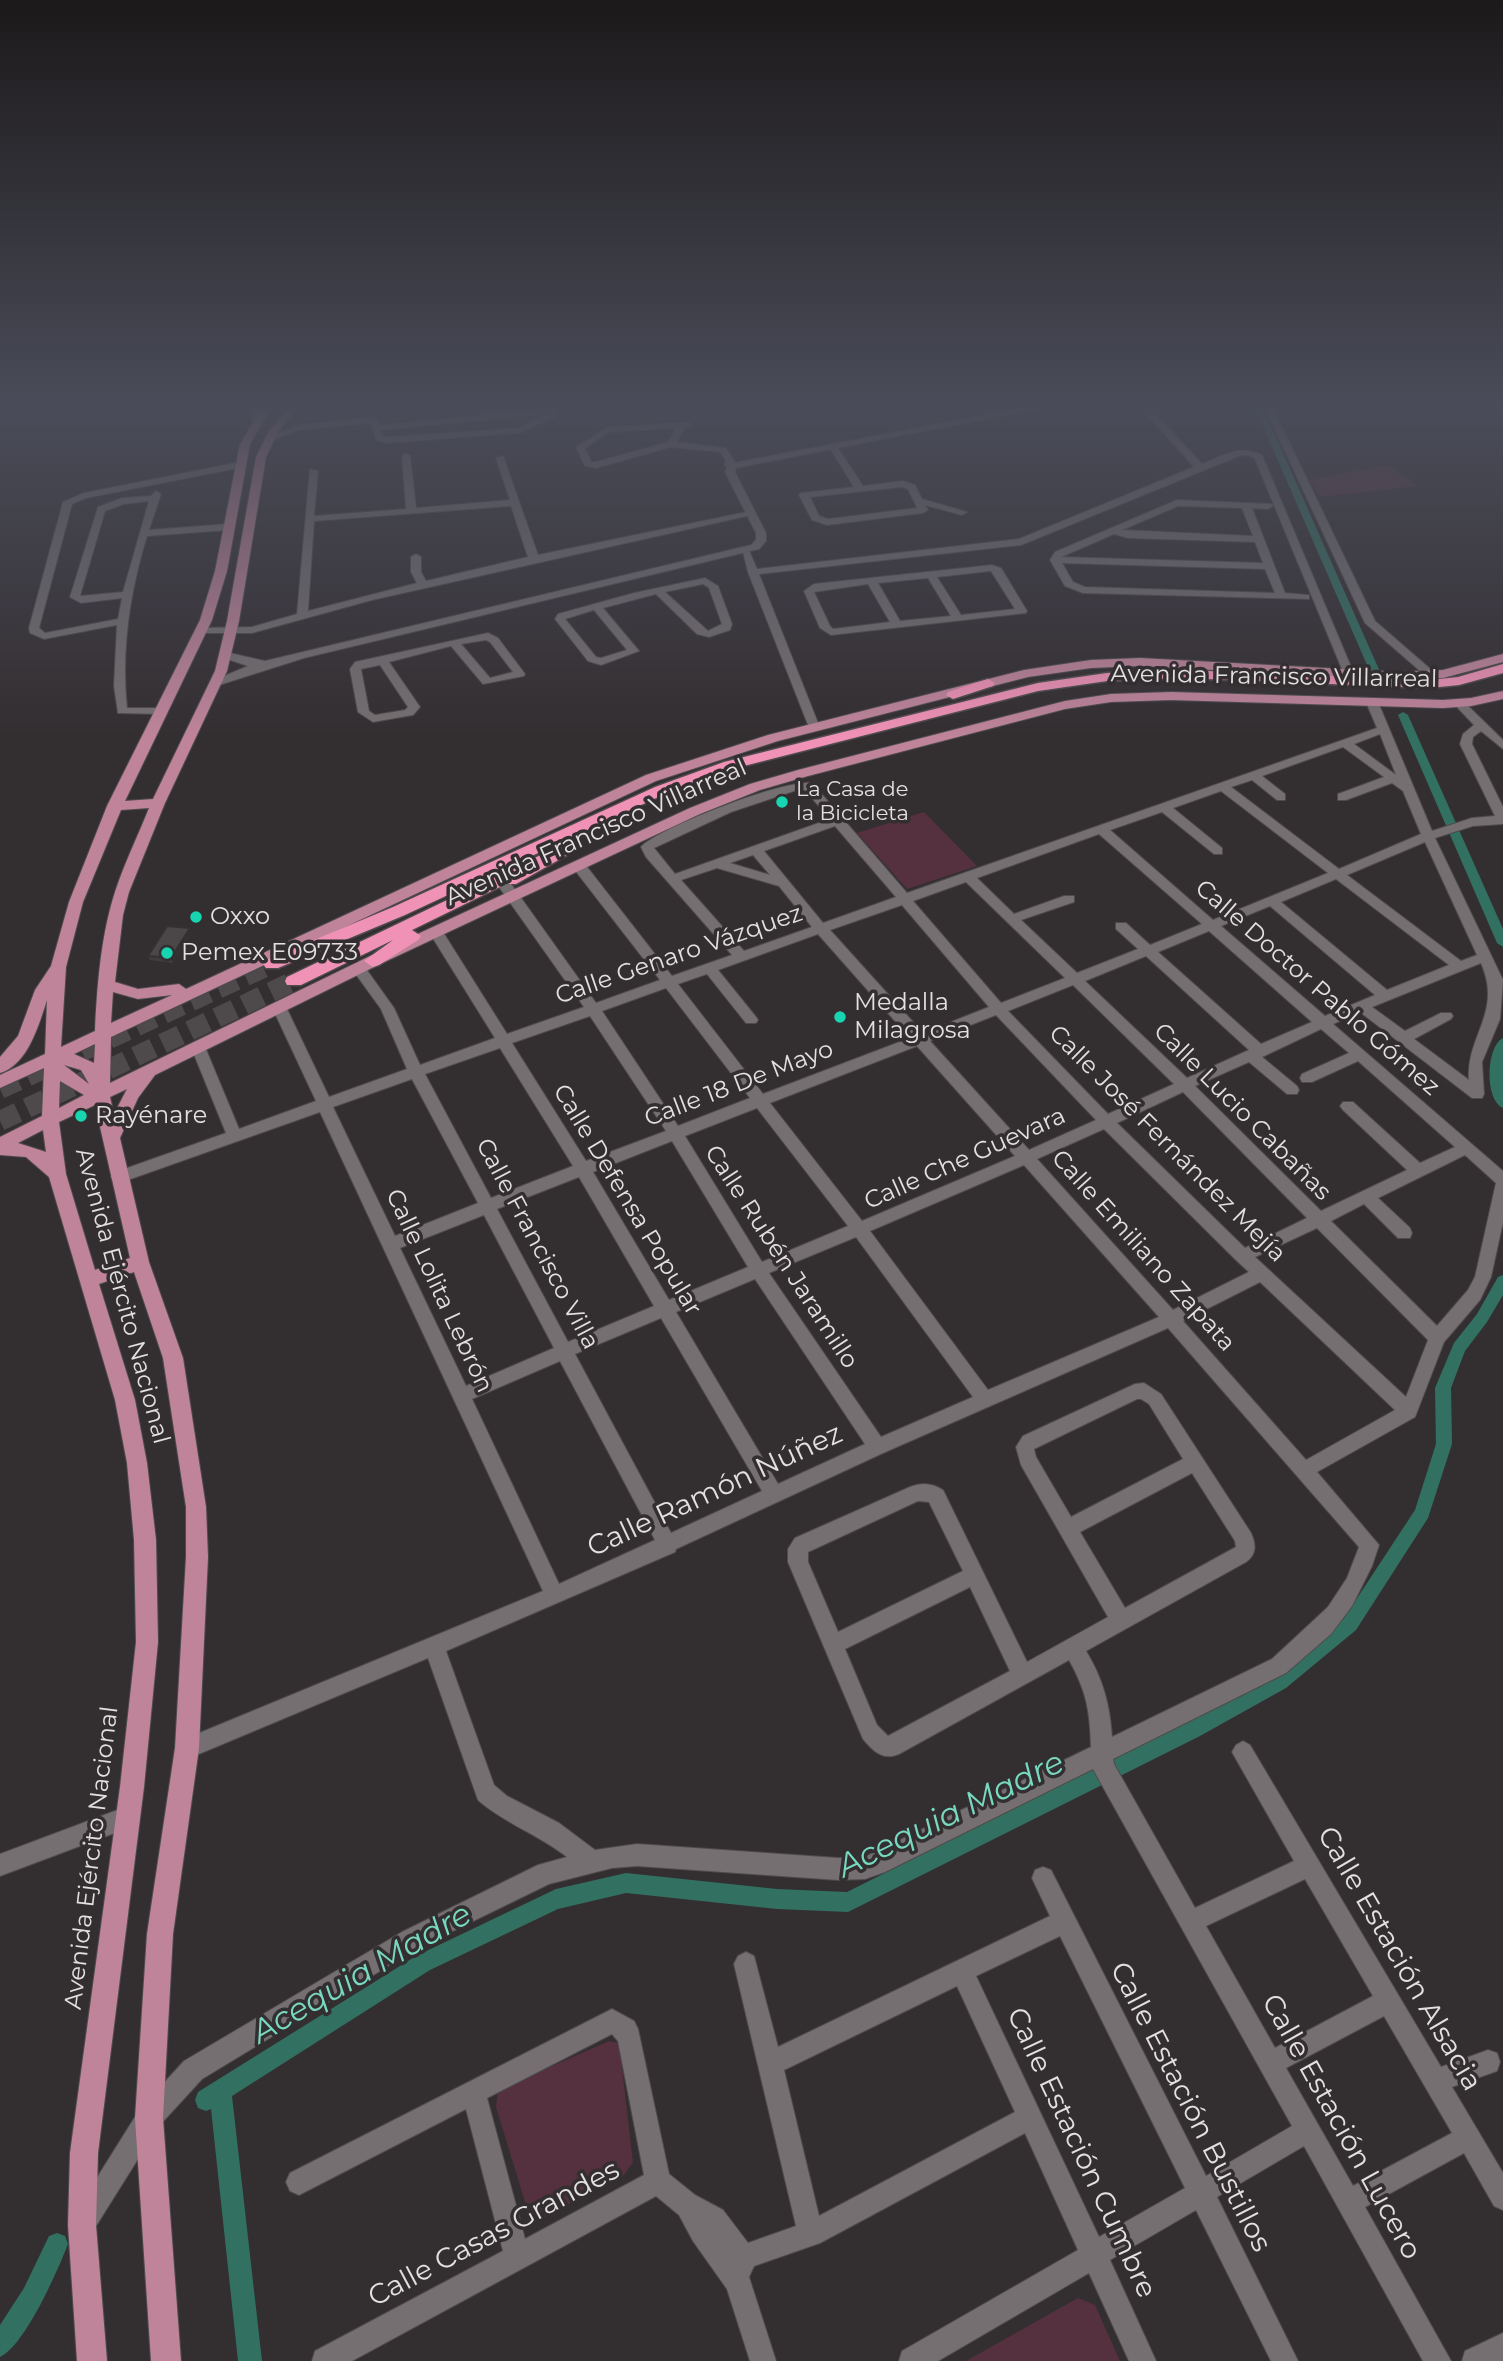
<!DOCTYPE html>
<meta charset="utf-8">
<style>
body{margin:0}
canvas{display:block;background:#332e30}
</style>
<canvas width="1503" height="2361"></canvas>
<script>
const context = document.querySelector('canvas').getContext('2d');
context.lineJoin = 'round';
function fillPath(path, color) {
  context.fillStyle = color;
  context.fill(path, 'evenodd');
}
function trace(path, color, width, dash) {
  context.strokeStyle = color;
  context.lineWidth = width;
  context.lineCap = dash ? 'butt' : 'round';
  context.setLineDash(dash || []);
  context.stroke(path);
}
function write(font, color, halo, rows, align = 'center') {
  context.font = font + ' Montserrat,sans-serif';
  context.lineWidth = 7;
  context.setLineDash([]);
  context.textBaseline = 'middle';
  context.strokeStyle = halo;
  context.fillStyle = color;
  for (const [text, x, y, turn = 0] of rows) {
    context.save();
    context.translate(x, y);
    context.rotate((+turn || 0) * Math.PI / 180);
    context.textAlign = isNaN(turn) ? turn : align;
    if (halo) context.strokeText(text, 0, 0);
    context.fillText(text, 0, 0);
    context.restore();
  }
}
fillPath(new Path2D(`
 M 1388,465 L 1417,486 L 1320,497 L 1309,480 Z
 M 924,812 L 977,866 L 907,889 L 857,833 Z
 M 609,2041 L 619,2043 L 633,2162 L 624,2175 L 533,2223 L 529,2215 L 496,2107 L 498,2090 Z
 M 1078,2298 L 1095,2305 L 1120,2361 L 966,2361 Z`), '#55303e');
fillPath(new Path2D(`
 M 1255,408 L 1263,408 L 1381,674 L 1379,676 L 1371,674 Z
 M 1403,712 L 1408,715 L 1503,929 L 1503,947 L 1497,943 L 1398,715 Z
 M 1503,1038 C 1503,1062 1503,1084 1503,1108 C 1484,1100 1486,1046 1503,1038 Z
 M 1503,1275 L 1503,1295 L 1487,1322 L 1465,1351 L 1451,1388 L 1452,1444 L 1428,1518 L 1356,1630 L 1286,1688 L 1200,1736 L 848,1912 L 777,1909 L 626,1893 L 558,1909 L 430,1970 L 232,2096 L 262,2361 L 238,2361 L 211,2109 L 206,2111 L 198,2108 L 195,2100 L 198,2092 L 416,1956 L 556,1889 L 626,1873 L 777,1889 L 847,1892 L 1186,1722 L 1274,1676 L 1344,1618 L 1415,1510 L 1436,1444 L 1435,1388 L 1454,1343 L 1477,1314 L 1498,1277 Z
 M 57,2233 L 65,2236 L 68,2244 C 58,2270 25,2346 0,2357 L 0,2325 L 24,2288 L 49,2236 Z`), '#327061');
trace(new Path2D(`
 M 0,1089 L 272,964
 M 0,1121 L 294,981`), '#4e494b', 20, [20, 10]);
const street = new Path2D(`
 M 553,408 L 557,411 L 555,417 L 520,433 L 386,443 L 376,440 L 371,423 L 299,430 L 270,441 L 266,438 L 298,425 L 374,417 L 377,418 L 380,425 ZM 547,414 L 518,428 L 386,437 L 383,436 L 381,430 Z
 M 1141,408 L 1150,408 L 1202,464 C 1222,456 1240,444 1262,455 L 1354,674 L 1353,676 L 1344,674 L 1255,459 L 1248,455 L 1239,456 L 1021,545 L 759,574 L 820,728 L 810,730 L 748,572 L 742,548 L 748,548 L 757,569 L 1019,539 L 1194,467 Z
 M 1265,408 L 1273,408 L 1375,621 L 1435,673 L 1435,677 L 1427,677 L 1365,623 Z
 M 688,422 L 692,425 L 685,428 L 677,442 L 726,448 L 735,462 L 734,464 L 724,466 L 726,461 L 720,452 L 671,447 L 596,468 L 585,466 L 576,447 L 608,427 ZM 676,428 L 668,442 L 596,462 L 591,462 L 585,448 L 610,432 Z
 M 833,444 L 836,445 L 863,486 L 903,481 L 915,485 L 922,499 L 967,512 L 962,515 L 925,505 L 928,510 L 923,513 L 827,525 L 812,520 L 799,495 L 801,493 L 854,487 L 829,447 ZM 902,487 L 908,489 L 917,508 L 828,519 L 819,516 L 810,497 Z
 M 406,453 L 410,456 L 416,508 L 510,500 L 496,458 L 503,456 L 538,555 L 751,511 L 756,514 L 372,600 L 252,633 L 197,633 L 196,631 L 201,628 L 252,627 L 297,614 L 310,469 L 318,471 L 314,516 L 406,509 L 402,456 ZM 511,506 L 528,557 L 426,581 L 421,572 L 421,557 L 416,554 L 411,557 L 411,572 L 417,583 L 308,611 L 314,521 Z
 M 240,462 L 245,465 L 243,467 L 86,498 L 72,504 L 39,628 L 45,633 L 118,619 L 122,598 L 81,603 L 70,597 L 98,507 L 122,498 L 151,496 L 156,491 L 161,494 L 149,530 L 228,524 L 233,527 L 228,530 L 147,536 C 130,591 121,650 127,708 L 161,708 L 167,711 L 161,714 L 118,713 L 114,686 L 117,625 L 44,639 L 30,633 L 29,628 L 63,502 L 84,493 ZM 149,501 L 123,592 L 80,596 L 105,511 L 124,504 Z
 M 1177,500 L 1271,504 L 1273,506 L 1268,509 L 1252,508 L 1285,593 L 1309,595 L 1309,599 L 1083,593 L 1065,586 L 1050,560 L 1055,552 ZM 1178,506 L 1242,508 L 1253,536 L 1122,530 ZM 1114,534 L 1128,538 L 1255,542 L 1263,563 L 1061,557 ZM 1062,563 L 1265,569 L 1275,593 L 1085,587 L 1073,582 Z
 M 992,565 L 1001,568 L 1027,611 L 1026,613 L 831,635 L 820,628 L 804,591 L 814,584 ZM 991,571 L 1015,609 L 961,615 L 937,577 ZM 928,578 L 951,616 L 900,621 L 878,583 ZM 868,584 L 890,622 L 833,629 L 830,626 L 814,592 Z
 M 705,578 L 718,586 L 732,624 L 730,630 L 709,637 L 697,634 L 656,594 L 603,608 L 639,651 L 601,665 L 588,661 L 555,619 L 558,614 L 634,593 ZM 703,584 L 709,588 L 722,624 L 708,631 L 665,592 ZM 594,610 L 627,650 L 601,658 L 596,657 L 565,619 Z
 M 488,633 L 498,638 L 525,674 L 524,676 L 483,684 L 451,646 L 389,662 L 420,707 L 413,715 L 373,722 L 358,712 L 350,669 L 355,662 ZM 486,640 L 490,642 L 513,672 L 490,678 L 461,644 ZM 380,665 L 408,707 L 405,710 L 375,715 L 369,711 L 361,669 Z
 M 1372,699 L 1378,702 L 1432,831 L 1472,818 L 1495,816 L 1460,744 L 1463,734 L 1474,725 L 1456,706 L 1456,702 L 1464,702 L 1503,740 L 1503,749 L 1481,731 L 1473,737 L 1472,744 L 1503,807 L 1503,824 L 1473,826 L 1435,838 L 1503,980 L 1500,1019 L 1482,1062 L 1484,1094 L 1482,1098 L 1472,1098 L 1360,1012 L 1333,1024 L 1503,1171 L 1503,1222 L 1491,1277 L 1480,1300 L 1444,1342 L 1415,1417 L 1317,1472 L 1379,1545 L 1372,1566 L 1352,1606 L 1331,1634 L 1286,1673 L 1113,1759 L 1114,1764 L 1195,1908 L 1294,1861 L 1232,1752 L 1236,1745 L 1243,1741 L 1250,1745 L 1441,2067 L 1488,2050 L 1497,2053 L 1500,2062 L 1497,2071 L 1452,2087 L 1503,2173 L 1503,2210 L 1494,2206 L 1464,2153 L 1365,2207 L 1451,2361 L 1423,2361 L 1304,2146 L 1217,2197 L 1298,2361 L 1271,2361 L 1196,2210 L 1110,2260 L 1156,2361 L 1129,2361 L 1089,2273 L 938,2361 L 899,2361 L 902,2351 L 1078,2250 L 1025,2133 L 820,2243 L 754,2266 L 749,2277 L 776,2361 L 750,2361 L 727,2289 L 693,2241 L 679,2215 L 656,2196 L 352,2361 L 312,2361 L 315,2351 L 503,2251 L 466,2109 L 299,2195 L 290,2191 L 286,2182 L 290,2173 L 612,2009 L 634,2021 L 638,2029 L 669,2174 L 695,2195 L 723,2210 L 748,2243 L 796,2226 L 734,1964 L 738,1956 L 746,1952 L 754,1956 L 778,2047 L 1050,1916 L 1032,1878 L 1035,1870 L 1043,1867 L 1051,1870 L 1206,2176 L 1292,2126 L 1093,1769 L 885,1872 L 865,1879 L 838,1880 L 637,1866 L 612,1868 L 549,1884 L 418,1948 L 202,2079 L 158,2127 L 96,2226 L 87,2230 L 78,2226 L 74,2217 L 78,2208 L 140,2109 L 184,2061 L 402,1932 L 538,1865 L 567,1857 C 539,1835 504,1823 478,1800 L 428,1658 L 187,1759 L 180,1755 L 176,1748 L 180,1741 L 543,1591 L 320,1112 L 125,1181 L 113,1181 L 111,1177 L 113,1173 L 226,1133 L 191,1047 L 193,1043 L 198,1042 L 205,1047 L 239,1129 L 316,1101 L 272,1007 L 274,1004 L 284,1004 L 286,1007 L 329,1097 L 407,1069 L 381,1009 L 352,969 L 354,966 L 364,966 L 394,1008 L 420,1065 L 495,1038 L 429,932 L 431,929 L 441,929 L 507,1034 L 584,1007 L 499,887 L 499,881 L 509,881 L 596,1003 L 660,980 L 574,869 L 574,863 L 584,863 L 672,976 L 732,955 L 646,857 L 641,847 C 660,827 785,779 812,783 L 907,893 L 1377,728 L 1366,702 ZM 1380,734 L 1396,775 L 1354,744 ZM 1343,747 L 1384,777 L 1338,794 L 1338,800 L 1346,800 L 1392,783 L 1403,791 L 1421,834 L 1339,869 L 1231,787 L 1252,780 L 1277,800 L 1285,800 L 1285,794 L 1262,776 ZM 797,790 L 805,790 L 830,819 L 675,874 L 654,848 L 731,812 ZM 1221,791 L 1328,873 L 1213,920 L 1110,830 L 1162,812 L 1214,854 L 1222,854 L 1222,848 L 1173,808 ZM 835,826 L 896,897 L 823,923 L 764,851 ZM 1099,834 L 1202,924 L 1150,945 L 1126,923 L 1116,923 L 1116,929 L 1138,949 L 1077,973 L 1021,920 L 1074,902 L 1074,896 L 1064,896 L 1014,914 L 977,878 ZM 1425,842 L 1477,955 L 1461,961 L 1347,875 ZM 753,855 L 770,875 L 730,863 ZM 717,868 L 779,886 L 812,927 L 744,951 L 681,880 ZM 1336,879 L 1449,965 L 1387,990 L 1281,902 ZM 966,882 L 1065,978 L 1001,1003 L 913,901 ZM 902,905 L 989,1007 L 923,1033 L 830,930 ZM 1270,906 L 1375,995 L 1325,1016 L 1221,926 ZM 1209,931 L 1312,1022 L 1261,1044 L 1158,952 ZM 818,934 L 910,1038 L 763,1094 L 678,984 L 707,974 L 746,1023 L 756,1023 L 758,1020 L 756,1017 L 718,970 ZM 1146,956 L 1249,1050 L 1187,1078 L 1085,981 ZM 1481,963 C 1503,1013 1466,1035 1469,1080 L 1414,1039 L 1451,1019 L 1453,1016 L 1451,1013 L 1441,1013 L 1405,1031 L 1372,1007 ZM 1073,985 L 1174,1084 L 1108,1114 L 1008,1011 ZM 666,988 L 750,1098 L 678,1126 L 602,1011 ZM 996,1015 L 1096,1120 L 1029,1150 L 930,1041 ZM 590,1016 L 666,1131 L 586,1161 L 512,1043 ZM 1321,1029 L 1349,1053 L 1302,1074 L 1300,1078 L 1302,1082 L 1312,1082 L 1358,1061 L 1455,1147 L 1420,1163 L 1353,1102 L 1343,1102 L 1340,1106 L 1343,1110 L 1407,1170 L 1321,1211 L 1195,1086 L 1249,1062 L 1287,1094 L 1297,1094 L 1299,1090 L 1297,1086 L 1262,1057 ZM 917,1046 L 1015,1156 L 862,1221 L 770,1103 ZM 500,1048 L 573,1166 L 491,1198 L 425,1074 ZM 412,1079 L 478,1203 L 395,1236 L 333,1107 ZM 1183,1092 L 1307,1218 L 1245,1248 L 1117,1123 ZM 757,1108 L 848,1226 L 762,1262 L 685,1136 ZM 1104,1129 L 1237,1261 L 1249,1272 L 1173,1310 L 1037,1159 ZM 672,1141 L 748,1267 L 669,1300 L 593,1172 ZM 1465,1155 L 1496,1183 L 1475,1277 L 1468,1290 L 1437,1326 L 1331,1221 L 1364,1204 L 1398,1238 L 1410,1238 L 1412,1233 L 1410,1228 L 1378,1198 ZM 1024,1165 L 1159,1317 L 988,1390 L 870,1231 ZM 579,1177 L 654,1306 L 568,1342 L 497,1209 ZM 484,1215 L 554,1348 L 466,1386 L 400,1248 ZM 1317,1228 L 1428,1340 L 1406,1397 L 1255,1257 ZM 856,1237 L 973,1397 L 881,1437 L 769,1273 ZM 755,1279 L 865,1444 L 778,1484 L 676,1312 ZM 1260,1282 L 1395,1410 L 1306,1460 L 1183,1321 ZM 661,1318 L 762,1491 L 671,1533 L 575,1354 ZM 1168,1328 L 1359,1547 L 1347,1578 L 1328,1607 L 1272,1659 L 1112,1737 C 1110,1705 1103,1679 1086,1651 L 1246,1562 C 1257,1554 1256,1545 1251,1533 L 1161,1394 L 1144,1383 L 1135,1384 L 1023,1436 L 1016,1447 L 1021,1465 L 1108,1617 L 1027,1662 L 943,1490 C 932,1483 922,1482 910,1487 L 795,1538 L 788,1549 L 788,1562 L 863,1739 C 873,1751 883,1761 899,1754 L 1069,1660 C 1087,1692 1090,1712 1091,1747 L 865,1857 L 838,1858 L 637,1844 L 595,1850 L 559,1823 L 507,1796 L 494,1785 L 446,1651 L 675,1552 L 676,1549 L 883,1453 ZM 560,1361 L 655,1540 L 559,1584 L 472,1399 ZM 1137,1399 L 1141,1399 L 1149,1404 L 1183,1459 L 1071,1517 L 1036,1457 L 1034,1449 ZM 1192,1473 L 1235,1541 L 1236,1547 L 1125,1608 L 1080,1532 ZM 918,1501 L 929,1502 L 963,1571 L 838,1632 L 808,1562 L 808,1552 ZM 970,1587 L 1010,1671 L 888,1736 L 877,1725 L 845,1649 ZM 1305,1879 L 1373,1996 L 1275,2048 L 1206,1926 ZM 1060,1936 L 1185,2188 L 1099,2237 L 976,1976 ZM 957,1986 L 1015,2112 L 819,2216 L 784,2070 ZM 1384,2016 L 1452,2133 L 1353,2186 L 1286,2068 ZM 612,2034 L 618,2041 L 644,2175 L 525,2239 L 487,2098 Z
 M 128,1806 L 136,1809 L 139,1817 L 136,1825 L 0,1876 L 0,1854 Z
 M 1503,2333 L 1503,2361 L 1462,2361 L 1465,2351 Z`);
const secondary = new Path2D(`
 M 252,408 L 262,408 L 260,424 L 252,422 Z
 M 1021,408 L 1042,408 L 736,468 L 735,472 L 766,533 L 766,541 L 759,549 L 304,658 L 216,686 L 210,682 L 248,666 L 221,657 L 221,651 L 265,661 L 751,545 L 756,540 L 756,533 L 725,472 L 728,464 Z`);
const primary = new Path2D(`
 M 262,408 L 271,408 L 250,444 L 227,571 L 212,620 L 125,801 L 153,799 L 215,671 L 227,621 L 256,457 L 269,431 L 289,408 L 298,408 L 278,432 L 266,457 L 239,621 L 227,671 L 165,803 L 129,892 L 123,915 L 115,982 L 138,989 L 179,984 L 186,989 L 646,775 L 768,735 L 1024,670 L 1091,660 L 1140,658 L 1399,672 L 1443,670 L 1503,654 L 1503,662 L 1443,678 L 1399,680 L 1140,666 L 1091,668 L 1028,677 L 778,741 L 656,781 L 111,1037 L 110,1083 L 368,957 L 690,808 L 750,784 L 798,770 L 1065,701 L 1111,694 L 1171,692 L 1443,700 L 1471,698 L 1503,691 L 1503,699 L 1471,706 L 1443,708 L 1171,700 L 1111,702 L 1065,709 L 808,776 L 760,790 L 700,814 L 378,965 L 155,1075 L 138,1098 L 120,1138 L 149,1262 L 183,1358 L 206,1507 L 208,1557 L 199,1748 L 173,1934 L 163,2118 L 181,2361 L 151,2361 L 135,2118 L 147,1934 L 175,1748 L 186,1557 L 186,1507 L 163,1358 L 134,1272 L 99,1284 L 135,1400 L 147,1463 L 156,1540 L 158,1642 L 144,1787 L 98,2153 L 96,2225 L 107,2361 L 77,2361 L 68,2225 L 70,2153 L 120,1787 L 136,1642 L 134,1540 L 127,1463 L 115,1400 L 49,1177 L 26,1157 L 0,1155 L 0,1137 L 42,1116 L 44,1068 L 0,1088 L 0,1075 L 45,1054 L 47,1000 C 39,1024 28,1065 0,1073 L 0,1057 L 18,1036 L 35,990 L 51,966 L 69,902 L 107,806 L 200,620 L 215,571 L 240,444 ZM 149,808 C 138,836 124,864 115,892 C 101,935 97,986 95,1031 L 61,1047 L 66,967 L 83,902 L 121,810 ZM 113,992 L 138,999 L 172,995 L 111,1023 ZM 95,1044 L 94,1063 L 74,1054 ZM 64,1065 L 81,1070 L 89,1084 ZM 60,1081 L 84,1095 L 59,1108 ZM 127,1089 L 114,1114 L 110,1097 ZM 95,1105 L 130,1258 L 95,1270 L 66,1174 L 59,1122 ZM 43,1130 L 46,1152 L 18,1143 Z`);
const highway = new Path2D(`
 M 1503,664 L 1503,673 L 1459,685 L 1430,688 L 1182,678 L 1107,681 L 1038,691 L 736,768 L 667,793 L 405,915 L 278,968 L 266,968 L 263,964 L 266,960 L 393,907 L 655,787 L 724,762 L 1038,683 L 1107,673 L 1182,670 L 1430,680 L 1458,677 Z
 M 988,679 L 995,683 L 993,686 L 953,699 L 946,695 L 948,692 Z
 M 572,840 L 580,845 L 578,849 L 516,884 L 506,884 L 412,930 L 421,936 L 418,940 L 379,965 L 373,967 L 364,961 L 393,940 L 301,985 L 287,985 L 285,981 L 287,977 Z`);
trace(street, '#4f4b4c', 2);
trace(secondary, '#4f4b4c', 2);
trace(primary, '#4f4b4c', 2);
trace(highway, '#4f4b4c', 3);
fillPath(street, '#756f71');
fillPath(secondary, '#756f71');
fillPath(primary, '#bf849a');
fillPath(highway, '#f092b6');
fillPath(new Path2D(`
 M 192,933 L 173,963 L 150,960 L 148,956 Z`), '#403c3e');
fillPath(new Path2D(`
 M 190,928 L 192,933 L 173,963 L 171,958 Z`), '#343132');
const building = new Path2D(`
 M 167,926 L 190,928 L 171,958 L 148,956 Z`);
fillPath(building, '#4b4648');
trace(building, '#343132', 2);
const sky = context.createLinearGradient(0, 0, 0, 739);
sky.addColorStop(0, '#1c191a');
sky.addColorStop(0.55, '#4a4c59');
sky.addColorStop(1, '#4a4c5900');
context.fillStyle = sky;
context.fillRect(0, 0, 1503, 739);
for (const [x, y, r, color] of [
 [782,802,7,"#18d5b2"],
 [196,917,7,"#18d5b2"],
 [167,953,7,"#18d5b2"],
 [840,1017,7,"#18d5b2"],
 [81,1116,7,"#18d5b2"]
]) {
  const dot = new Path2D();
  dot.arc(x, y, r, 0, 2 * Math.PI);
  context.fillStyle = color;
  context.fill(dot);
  trace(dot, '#332e30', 2.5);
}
write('21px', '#e4e0e1', '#332e30', [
 ["La Casa de",796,790],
 ["la Bicicleta",796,814]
], 'left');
write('24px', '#e4e0e1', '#332e30', [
 ["Avenida Francisco Villarreal",1274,677,1],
 ["Avenida Francisco Villarreal",596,833,-24],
 ["Calle Genaro Vázquez",679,955,-19],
 ["Calle Doctor Pablo Gómez",1317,988,41],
 ["Calle 18 De Mayo",739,1084,-21],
 ["Calle Lucio Cabañas",1242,1112,45],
 ["Calle José Fernández Mejía",1167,1144,45],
 ["Calle Che Guevara",965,1159,-24],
 ["Calle Defensa Popular",627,1200,59],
 ["Calle Francisco Villa",537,1244,62],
 ["Calle Emiliano Zapata",1143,1251,48],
 ["Calle Rubén Jaramillo",781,1257,57],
 ["Calle Lolita Lebrón",439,1291,65],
 ["Avenida Ejército Nacional",122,1296,75],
 ["Avenida Ejército Nacional",92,1858,-83]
]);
write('24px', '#e4e0e1', '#332e30', [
 ["Oxxo",210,917],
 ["Pemex E09733",181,953],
 ["Medalla",854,1003],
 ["Milagrosa",854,1031],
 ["Rayénare",95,1116]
], 'left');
write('28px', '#e4e0e1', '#332e30', [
 ["Calle Ramón Núñez",715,1491,-25],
 ["Calle Estación Alsacia",1399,1959,60],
 ["Calle Estación Bustillos",1190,2107,63],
 ["Calle Estación Lucero",1341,2127,61],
 ["Calle Estación Cumbre",1081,2153,65],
 ["Calle Casas Grandes",494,2234,-28]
]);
write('italic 32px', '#78d9c0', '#332e30', [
 ["Acequia Madre",951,1815,-26],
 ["Acequia Madre",362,1974,-30]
]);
</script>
